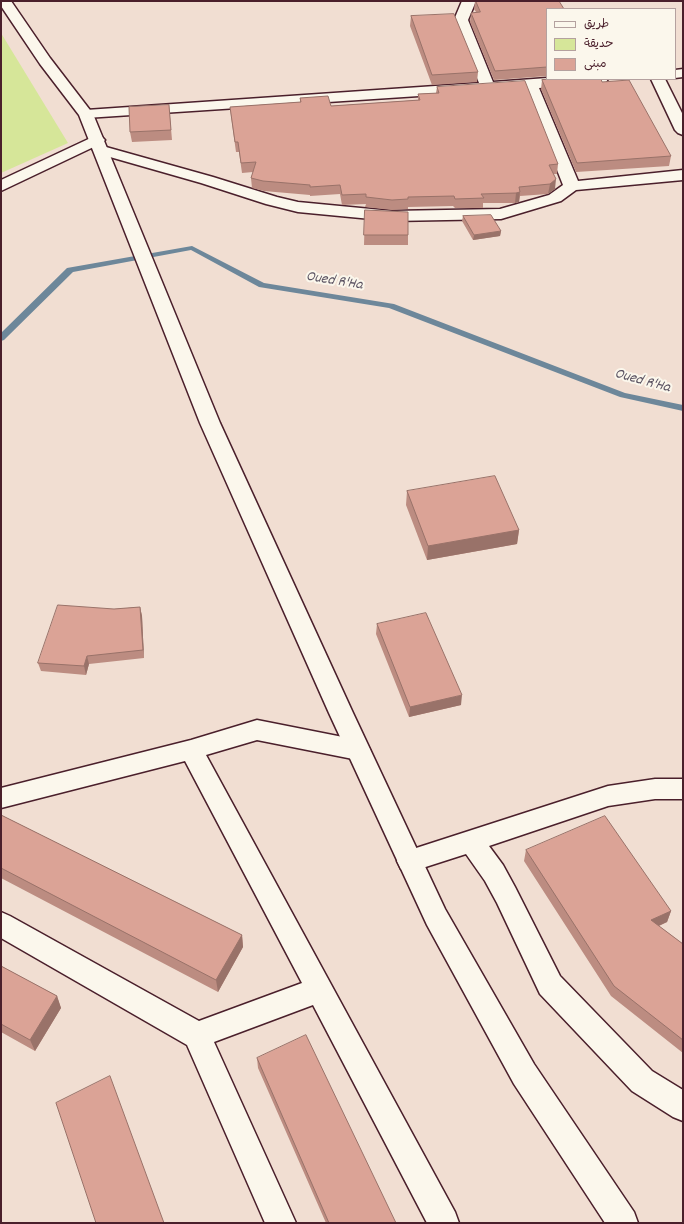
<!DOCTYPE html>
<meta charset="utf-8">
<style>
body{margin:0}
#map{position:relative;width:684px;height:1224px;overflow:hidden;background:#f1ded2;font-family:Dekko,"Playpen Sans Arabic",sans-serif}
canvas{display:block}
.frame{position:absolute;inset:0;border:2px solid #4a1f2b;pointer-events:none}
.legend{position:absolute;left:546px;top:8px;width:130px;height:72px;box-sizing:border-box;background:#fbf7ec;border:1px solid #b4a19f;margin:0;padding:5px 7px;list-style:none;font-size:12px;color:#4a1f2b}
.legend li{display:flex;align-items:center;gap:8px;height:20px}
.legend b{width:20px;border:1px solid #b4a19f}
</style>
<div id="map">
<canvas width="684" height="1224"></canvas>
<div class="frame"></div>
<ul class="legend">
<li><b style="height:5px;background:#fbf7ec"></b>طريق</li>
<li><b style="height:11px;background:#d6e699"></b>حديقة</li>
<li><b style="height:11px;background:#dba396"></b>مبنى</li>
</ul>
</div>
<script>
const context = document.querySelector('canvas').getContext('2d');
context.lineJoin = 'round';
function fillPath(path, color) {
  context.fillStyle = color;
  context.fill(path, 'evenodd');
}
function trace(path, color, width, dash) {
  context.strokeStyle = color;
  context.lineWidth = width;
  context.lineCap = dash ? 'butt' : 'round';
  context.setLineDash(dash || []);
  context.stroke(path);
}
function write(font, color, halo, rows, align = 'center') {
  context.font = font + ' Dekko,sans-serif';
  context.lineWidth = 4;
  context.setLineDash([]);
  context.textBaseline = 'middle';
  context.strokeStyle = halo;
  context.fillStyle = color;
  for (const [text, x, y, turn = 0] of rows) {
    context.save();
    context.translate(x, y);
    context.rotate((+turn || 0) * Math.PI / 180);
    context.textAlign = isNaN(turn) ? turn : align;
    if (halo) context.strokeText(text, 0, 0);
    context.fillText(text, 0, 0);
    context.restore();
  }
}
fillPath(new Path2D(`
 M 1,33 L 68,143 L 1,173 Z`), '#d6e699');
fillPath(new Path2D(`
 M 192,246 L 264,283 L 394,304 L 625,393 L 683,405 L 683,411 L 620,397 L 389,308 L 259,287 L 191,250 L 73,272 L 4,340 L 1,341 L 1,333 L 67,268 Z`), '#6d879a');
const street = new Path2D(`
 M 462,1 L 476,1 L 468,20 L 493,82 L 547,78 L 608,79 L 606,82 L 601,83 L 539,88 L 578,181 L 683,170 L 683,180 L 576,190 L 561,201 L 501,219 L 392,221 L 298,212 L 266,204 L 201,183 L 96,153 L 93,150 L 96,147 L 101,145 L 106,147 L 213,177 L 277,197 L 298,202 L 392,211 L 500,209 L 549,195 L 563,185 L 525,89 L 86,118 L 81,117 L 79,114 L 81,111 L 86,110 L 479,83 L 454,20 Z
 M 683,69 L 683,77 L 675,78 L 675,70 Z
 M 651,79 L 665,79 L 683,115 L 683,135 L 678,133 L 675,130 Z
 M 97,135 L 102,137 L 105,140 L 102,143 L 1,191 L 1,180 Z
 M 257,720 L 358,740 L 366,743 L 370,750 L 366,757 L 358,760 L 257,740 L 206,755 L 455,1212 L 459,1223 L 427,1223 L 313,1005 L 214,1042 L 296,1223 L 265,1223 L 187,1045 L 1,938 L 1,912 L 10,916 L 199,1021 L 302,983 L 185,761 L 1,808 L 1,788 L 191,740 Z
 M 655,779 L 683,779 L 683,799 L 655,799 L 608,806 L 489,846 L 503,865 L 515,887 L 560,976 L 652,1071 L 683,1090 L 683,1121 L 673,1117 L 632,1091 L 540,994 L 497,903 L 485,881 L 466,854 L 410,872 L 401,869 L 397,861 L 401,853 L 410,850 L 608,786 Z`);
const primary = new Path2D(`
 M 1,1 L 11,1 L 50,58 L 93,114 L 220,423 L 353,713 L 445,909 L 534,1064 L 634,1212 L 638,1223 L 605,1223 L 514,1084 L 427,925 L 329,713 L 200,423 L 79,115 L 40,64 L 1,6 Z`);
trace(street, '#4a1f2b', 3);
trace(primary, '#4a1f2b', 3);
fillPath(street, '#fbf7ec');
fillPath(primary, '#fbf7ec');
fillPath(new Path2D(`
 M 475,1 L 559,1 L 547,9 L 547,76 L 494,80 L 470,22 L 471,13 L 476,12 L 474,9 Z
 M 411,16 L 478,72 L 477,82 L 432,85 L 410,26 Z
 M 542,80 L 602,82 L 671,156 L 669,166 L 576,172 L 541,89 Z
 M 437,87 L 558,164 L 557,174 L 554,174 L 555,189 L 548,194 L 520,196 L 519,202 L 515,203 L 483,203 L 483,208 L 455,208 L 453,206 L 408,207 L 408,209 L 392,210 L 365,207 L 366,204 L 342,205 L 340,194 L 310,196 L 310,195 L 264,191 L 252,188 L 251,178 L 253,172 L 242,173 L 239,152 L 236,152 L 231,116 L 230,107 L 300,102 L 300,98 L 331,106 L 418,100 L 418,94 L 436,93 Z
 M 169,105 L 172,140 L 132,142 L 130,132 Z
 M 365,210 L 408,235 L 408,245 L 364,245 Z
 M 463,216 L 501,231 L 500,236 L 473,240 L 462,221 Z
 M 407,491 L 519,530 L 517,544 L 427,560 L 406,505 Z
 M 140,607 L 142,616 L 144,658 L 89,664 L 86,675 L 41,671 L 38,663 L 114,609 Z
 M 377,624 L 461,705 L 409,717 L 376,634 Z
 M 1,815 L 242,935 L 243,947 L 218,992 L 1,878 Z
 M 526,850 L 671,911 L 667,922 L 659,926 L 683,944 L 683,1053 L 611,996 L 524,861 Z
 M 1,966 L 57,996 L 61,1008 L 35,1051 L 1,1032 Z
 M 257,1058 L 396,1223 L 326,1223 L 258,1068 Z`), '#bc8c81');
fillPath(new Path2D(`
 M 556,179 L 555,189 L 548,194 L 550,184 Z
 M 520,192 L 519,202 L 515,203 L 516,193 Z
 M 501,231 L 500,236 L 473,240 L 474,235 Z
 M 519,530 L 517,544 L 427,560 L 428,546 Z
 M 140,607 L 142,616 L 144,658 L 143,650 Z
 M 87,656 L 89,664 L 86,675 L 84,666 Z
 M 462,695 L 461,705 L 409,717 L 410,707 Z
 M 671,911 L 667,922 L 647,931 L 651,920 Z
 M 242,935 L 243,947 L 218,992 L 216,980 Z
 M 57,996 L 61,1008 L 35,1051 L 30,1040 Z`), '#997269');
const building = new Path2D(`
 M 476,1 L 559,1 L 564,9 L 547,9 L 547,67 L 495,71 L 471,13 L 480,12 Z
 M 454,14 L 478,72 L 432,75 L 411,16 Z
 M 552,79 L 601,79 L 602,82 L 629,80 L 671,156 L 577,163 L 542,80 Z
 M 525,81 L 558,164 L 549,165 L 556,179 L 550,184 L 519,187 L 520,192 L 516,193 L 481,194 L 484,198 L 455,199 L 454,196 L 408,197 L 408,199 L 392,200 L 366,197 L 366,194 L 342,195 L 340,185 L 310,187 L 310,185 L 263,181 L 251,178 L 256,162 L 241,163 L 238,142 L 235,142 L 230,107 L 301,102 L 300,98 L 328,96 L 331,106 L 420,100 L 418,94 L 439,93 L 437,87 Z
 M 169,105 L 171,130 L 130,132 L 129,107 Z
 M 365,210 L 408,212 L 408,235 L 364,235 Z
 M 491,215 L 501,231 L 474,235 L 463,216 Z
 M 495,476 L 519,530 L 428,546 L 407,491 Z
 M 58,605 L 114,609 L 140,607 L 143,650 L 87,656 L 84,666 L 38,663 Z
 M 426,613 L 462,695 L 410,707 L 377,624 Z
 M 1,815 L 242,935 L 216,980 L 1,868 Z
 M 605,816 L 671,911 L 651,920 L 683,944 L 683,1040 L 614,986 L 526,850 Z
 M 1,966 L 57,996 L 30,1040 L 1,1024 Z
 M 306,1035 L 396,1223 L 329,1223 L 257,1058 Z
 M 110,1076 L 164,1223 L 96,1223 L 56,1103 Z`);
fillPath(building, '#dba396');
trace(building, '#997269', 1);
write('italic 15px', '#5b5362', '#fbf7ec', [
 ["Oued R'Ha",334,282,9],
 ["Oued R'Ha",642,382,15]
]);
</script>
